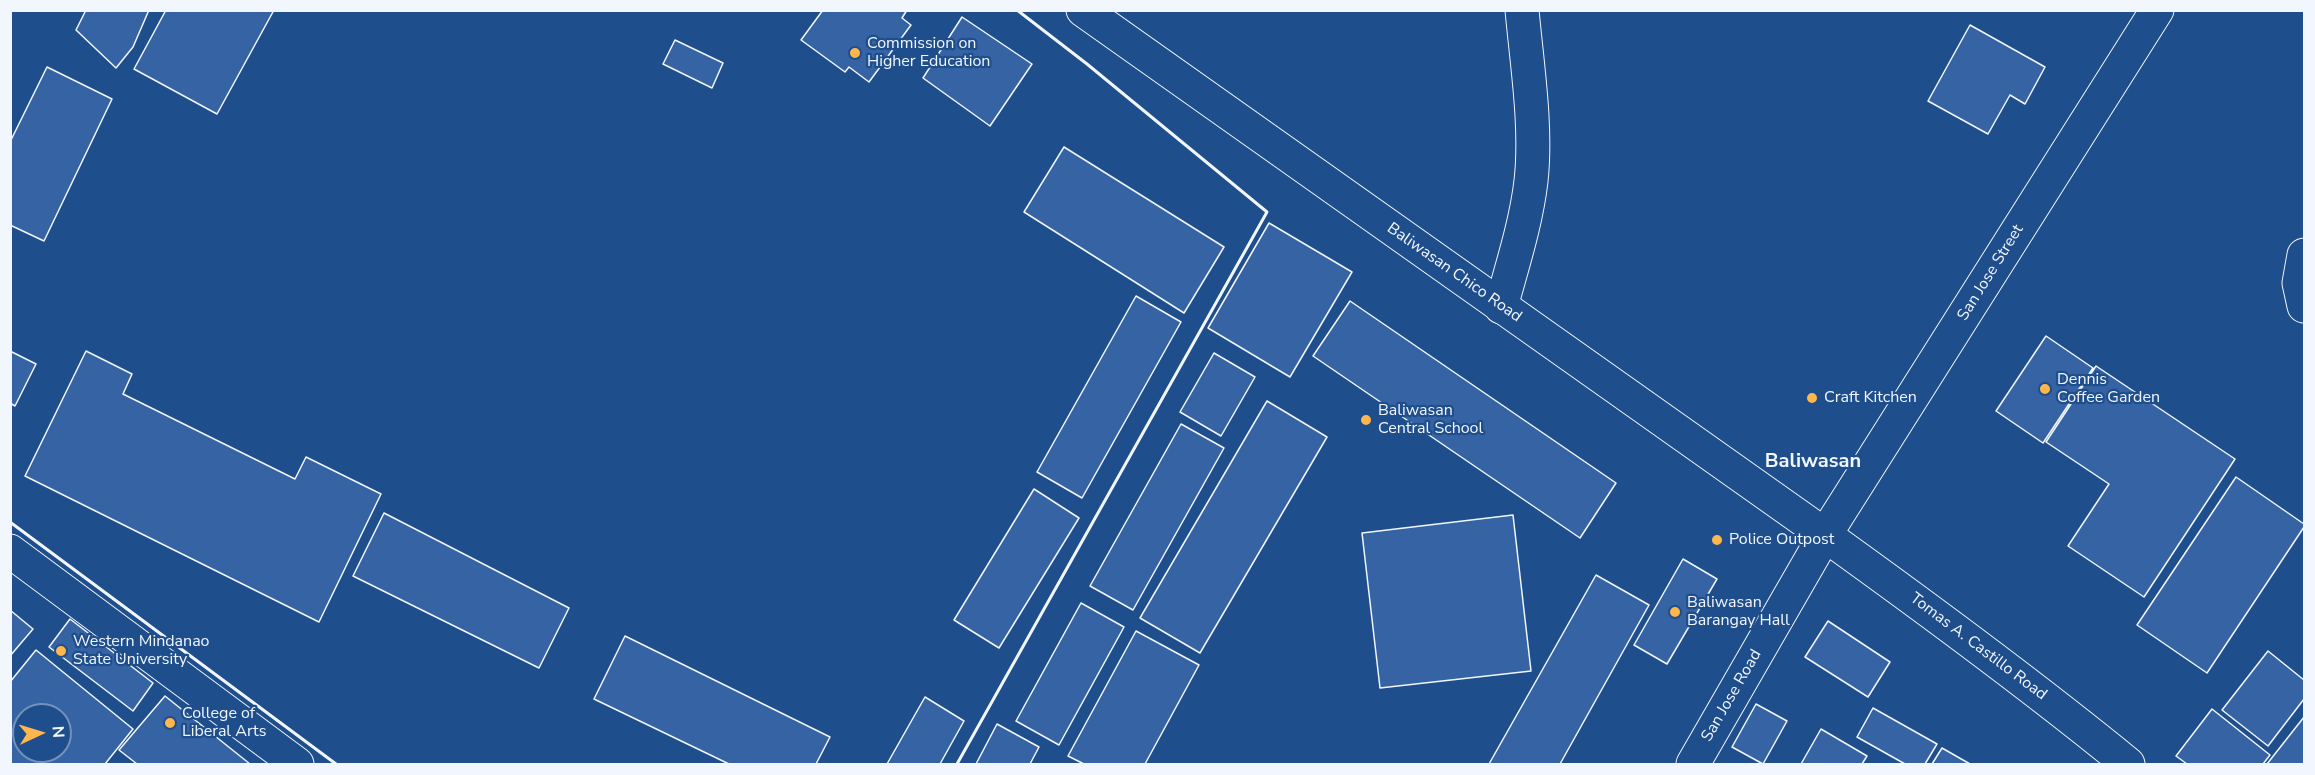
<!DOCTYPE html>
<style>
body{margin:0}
#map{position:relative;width:2315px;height:775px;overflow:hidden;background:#1f4e8c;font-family:"Nunito Sans",sans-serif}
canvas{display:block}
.frame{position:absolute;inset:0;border:12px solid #f2f6ff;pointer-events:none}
.north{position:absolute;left:12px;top:703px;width:60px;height:60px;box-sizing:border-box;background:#1f4e8c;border:2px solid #7391ba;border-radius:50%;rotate:86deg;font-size:16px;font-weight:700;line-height:24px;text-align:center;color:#f2f6ff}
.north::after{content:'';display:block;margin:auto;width:21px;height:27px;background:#ffb74d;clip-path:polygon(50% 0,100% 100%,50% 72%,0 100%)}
</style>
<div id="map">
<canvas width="2315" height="775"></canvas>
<div class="frame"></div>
<div class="north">N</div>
</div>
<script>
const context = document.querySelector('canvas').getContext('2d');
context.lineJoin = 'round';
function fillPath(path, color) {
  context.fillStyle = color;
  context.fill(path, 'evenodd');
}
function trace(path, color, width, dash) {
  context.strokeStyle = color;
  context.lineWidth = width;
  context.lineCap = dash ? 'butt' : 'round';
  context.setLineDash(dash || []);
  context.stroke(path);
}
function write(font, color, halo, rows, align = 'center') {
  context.font = font + ' "Nunito Sans",sans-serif';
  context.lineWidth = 4.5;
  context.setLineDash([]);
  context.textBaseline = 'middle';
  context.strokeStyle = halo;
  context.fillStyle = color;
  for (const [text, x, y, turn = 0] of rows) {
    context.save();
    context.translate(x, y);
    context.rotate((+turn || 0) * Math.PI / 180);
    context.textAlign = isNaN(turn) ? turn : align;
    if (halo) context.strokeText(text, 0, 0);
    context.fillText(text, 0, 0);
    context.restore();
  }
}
const building = new Path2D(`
 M 86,10 L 149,10 L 133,47 L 116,68 L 76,30 Z
 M 166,10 L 274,10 L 217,114 L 134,69 Z
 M 823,10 L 907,10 L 902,18 L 911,25 L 869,82 L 849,67 L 845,72 L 801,40 Z
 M 962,17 L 1032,64 L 990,126 L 923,78 Z
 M 1970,25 L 2045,67 L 2025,104 L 2010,95 L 1988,134 L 1928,101 Z
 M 675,40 L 723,63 L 712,88 L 663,64 Z
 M 47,67 L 112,99 L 44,241 L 10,225 L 10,142 Z
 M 1064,147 L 1224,247 L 1184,313 L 1024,212 Z
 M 1269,223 L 1352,272 L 1290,377 L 1208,328 Z
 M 1136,296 L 1181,322 L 1082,498 L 1037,472 Z
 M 1350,301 L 1616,483 L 1580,538 L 1313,356 Z
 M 2046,336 L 2093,368 L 2043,443 L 1996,411 Z
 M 10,351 L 36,364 L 15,406 L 10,403 Z
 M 86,351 L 132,374 L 123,394 L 295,479 L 306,457 L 381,494 L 319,622 L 25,476 Z
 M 1214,353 L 1255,377 L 1221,436 L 1180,412 Z
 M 2096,366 L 2235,459 L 2144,597 L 2068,546 L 2109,484 L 2046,442 Z
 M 1267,401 L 1327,437 L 1200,653 L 1140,618 Z
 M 1181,424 L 1224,448 L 1133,610 L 1090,586 Z
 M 2236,477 L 2304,524 L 2304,527 L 2207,673 L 2137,625 Z
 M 1034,489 L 1079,518 L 999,648 L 954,620 Z
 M 384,513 L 569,608 L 539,668 L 353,576 Z
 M 1513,515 L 1531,671 L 1380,688 L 1362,533 Z
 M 1683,559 L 1717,579 L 1667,664 L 1634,645 Z
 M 1596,575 L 1649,605 L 1560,764 L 1489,764 Z
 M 1081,603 L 1124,627 L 1059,745 L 1016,721 Z
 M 10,610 L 33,629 L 10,656 Z
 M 70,619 L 153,683 L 133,711 L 49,647 Z
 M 1828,621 L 1890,662 L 1868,697 L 1805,657 Z
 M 1136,631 L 1199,665 L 1145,764 L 1084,764 L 1068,756 Z
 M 625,636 L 830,737 L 816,764 L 729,764 L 594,699 Z
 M 36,650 L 133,729 L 105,764 L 10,764 L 10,682 ZM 24,715 L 60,715 L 60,751 L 24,751 Z
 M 2268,651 L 2304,680 L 2304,699 L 2268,746 L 2222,710 Z
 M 165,696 L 250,764 L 137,764 L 119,750 Z
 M 925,697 L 964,721 L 940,764 L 887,764 Z
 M 1756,704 L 1787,721 L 1763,764 L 1732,747 Z
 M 1873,708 L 1937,744 L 1925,764 L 1905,764 L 1857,737 Z
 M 2212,709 L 2270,755 L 2263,764 L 2187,764 L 2176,756 Z
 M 2304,717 L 2304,764 L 2267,764 Z
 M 997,724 L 1039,747 L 1030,764 L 976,764 Z
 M 1821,729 L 1867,756 L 1862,764 L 1801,764 Z
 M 1942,748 L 1970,764 L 1932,764 Z`);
fillPath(building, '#3563a3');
trace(building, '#f2f6ff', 1.5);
const minor = new Path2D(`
 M 2304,255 L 2299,283 L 2304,306
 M 1501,307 C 1512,266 1526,224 1531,181 C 1537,127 1527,65 1522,10
 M 10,551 L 297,764`);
const secondary = new Path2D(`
 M 1083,10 L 1825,535`);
const primary = new Path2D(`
 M 1825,535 C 1928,609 2030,684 2128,764
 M 1693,764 L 1825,535 L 2157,10`);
trace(minor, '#f2f6ff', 35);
trace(secondary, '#f2f6ff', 35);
trace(primary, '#f2f6ff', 35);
trace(minor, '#1f4e8c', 33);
trace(secondary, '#1f4e8c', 33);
trace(primary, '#1f4e8c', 33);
trace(new Path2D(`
 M 10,522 L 336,764
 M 957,764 L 1267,212 L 1087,64 L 1017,10`), '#f2f6ff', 3);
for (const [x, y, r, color] of [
 [855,53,6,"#ffb74d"],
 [2045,389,6,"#ffb74d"],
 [1812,398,6,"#ffb74d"],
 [1366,420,6,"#ffb74d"],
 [1717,540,6,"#ffb74d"],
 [1675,612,6,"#ffb74d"],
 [61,651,6,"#ffb74d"],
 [170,723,6,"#ffb74d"]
]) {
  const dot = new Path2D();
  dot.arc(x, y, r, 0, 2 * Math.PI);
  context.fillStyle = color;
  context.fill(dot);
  trace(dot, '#1f4e8c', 2);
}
write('16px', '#f2f6ff', '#1f4e8c', [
 ["Commission on",867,44],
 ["Higher Education",867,62],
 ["Dennis",2057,380],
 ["Coffee Garden",2057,398],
 ["Craft Kitchen",1824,398],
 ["Baliwasan",1378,411],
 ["Central School",1378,429],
 ["Police Outpost",1729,540],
 ["Baliwasan",1687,603],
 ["Barangay Hall",1687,621],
 ["Western Mindanao",73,642],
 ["State University",73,660],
 ["College of",182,714],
 ["Liberal Arts",182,732]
], 'left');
write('16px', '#f2f6ff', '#1f4e8c', [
 ["Baliwasan Chico Road",1454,273,35],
 ["San Jose Street",1991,273,-58],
 ["Tomas A. Castillo Road",1978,647,37],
 ["San Jose Road",1732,696,-60]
]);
write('bold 20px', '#f2f6ff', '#1f4e8c', [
 ["Baliwasan",1813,462]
]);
</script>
